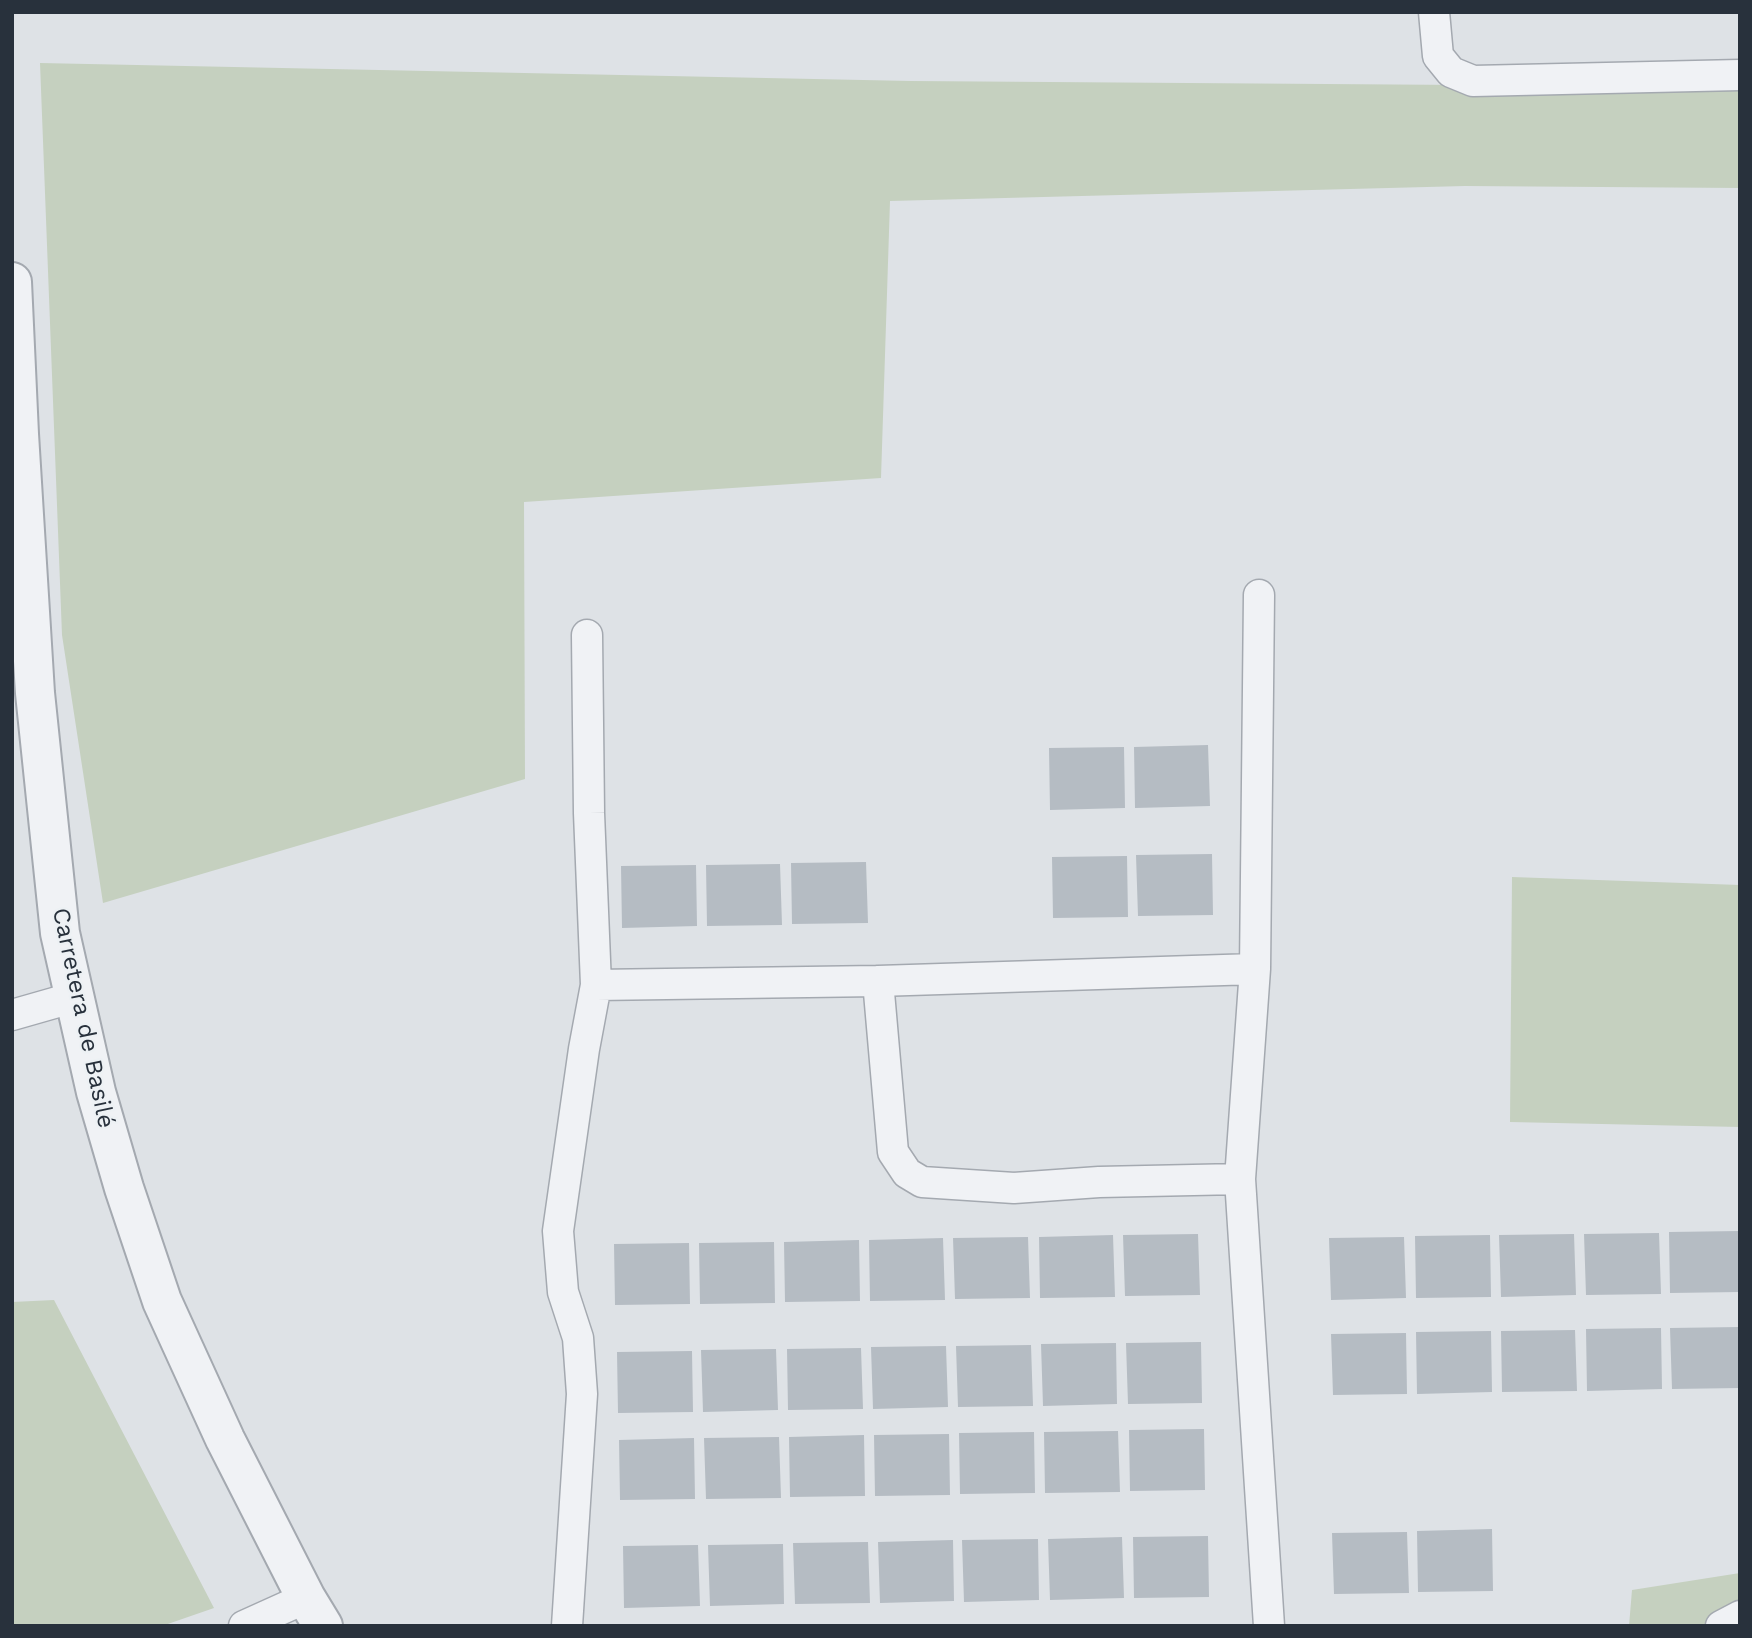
<!DOCTYPE html>
<meta charset="utf-8">
<style>
body{margin:0}
#map{position:relative;width:1752px;height:1638px;overflow:hidden;background:#dee2e6;font-family:"Work Sans",sans-serif}
canvas{display:block}
.frame{position:absolute;inset:0;border:14px solid #28313c;pointer-events:none}
</style>
<div id="map">
<canvas width="1752" height="1638"></canvas>
<div class="frame"></div>
</div>
<script>
const context = document.querySelector('canvas').getContext('2d');
context.lineJoin = 'round';
function fillPath(path, color) {
  context.fillStyle = color;
  context.fill(path, 'evenodd');
}
function trace(path, color, width, dash) {
  context.strokeStyle = color;
  context.lineWidth = width;
  context.lineCap = dash ? 'butt' : 'round';
  context.setLineDash(dash || []);
  context.stroke(path);
}
function write(font, color, halo, rows, align = 'center') {
  context.font = font + ' "Work Sans",sans-serif';
  context.lineWidth = 5;
  context.setLineDash([]);
  context.textBaseline = 'middle';
  context.strokeStyle = halo;
  context.fillStyle = color;
  for (const [text, x, y, turn = 0] of rows) {
    context.save();
    context.translate(x, y);
    context.rotate((+turn || 0) * Math.PI / 180);
    context.textAlign = isNaN(turn) ? turn : align;
    if (halo) context.strokeText(text, 0, 0);
    context.fillText(text, 0, 0);
    context.restore();
  }
}
fillPath(new Path2D(`
 M 40,63 L 911,81 L 1740,87 L 1740,188 L 1465,186 L 890,201 L 881,478 L 524,502 L 525,779 L 103,903 L 62,635 Z
 M 1512,877 L 1740,885 L 1740,1127 L 1510,1122 Z
 M 54,1300 L 214,1608 L 162,1626 L 12,1626 L 12,1302 Z
 M 1740,1573 L 1740,1626 L 1629,1626 L 1632,1590 Z`), '#c5d0bf');
fillPath(new Path2D(`
 M 1208,745 L 1210,806 L 1135,808 L 1134,747 Z
 M 1124,747 L 1125,808 L 1050,810 L 1049,748 Z
 M 1212,854 L 1213,915 L 1138,916 L 1136,855 Z
 M 1127,856 L 1128,917 L 1053,918 L 1052,857 Z
 M 866,862 L 868,923 L 792,924 L 791,863 Z
 M 780,864 L 782,925 L 707,926 L 706,865 Z
 M 696,865 L 697,926 L 622,928 L 621,866 Z
 M 1740,1231 L 1740,1292 L 1670,1293 L 1669,1232 Z
 M 1659,1233 L 1661,1294 L 1586,1295 L 1584,1234 Z
 M 1198,1234 L 1200,1295 L 1125,1296 L 1123,1235 Z
 M 1574,1234 L 1576,1295 L 1501,1297 L 1499,1235 Z
 M 1113,1235 L 1115,1297 L 1040,1298 L 1039,1237 Z
 M 1490,1235 L 1491,1297 L 1416,1298 L 1415,1236 Z
 M 1028,1237 L 1030,1298 L 955,1299 L 953,1238 Z
 M 1404,1237 L 1406,1298 L 1331,1300 L 1329,1238 Z
 M 943,1238 L 945,1300 L 870,1301 L 869,1240 Z
 M 859,1240 L 860,1301 L 785,1302 L 784,1242 Z
 M 774,1242 L 775,1303 L 700,1304 L 699,1243 Z
 M 689,1243 L 690,1304 L 615,1305 L 614,1244 Z
 M 1740,1327 L 1740,1388 L 1672,1389 L 1670,1328 Z
 M 1661,1328 L 1662,1389 L 1587,1391 L 1586,1329 Z
 M 1575,1330 L 1577,1391 L 1502,1392 L 1501,1331 Z
 M 1491,1331 L 1492,1392 L 1417,1394 L 1416,1332 Z
 M 1406,1333 L 1407,1394 L 1333,1395 L 1331,1334 Z
 M 1201,1342 L 1202,1403 L 1128,1404 L 1126,1343 Z
 M 1116,1343 L 1117,1404 L 1043,1406 L 1041,1344 Z
 M 1031,1345 L 1033,1406 L 958,1407 L 956,1346 Z
 M 946,1346 L 948,1407 L 873,1409 L 871,1347 Z
 M 861,1348 L 863,1409 L 788,1410 L 787,1349 Z
 M 776,1349 L 778,1410 L 703,1412 L 701,1350 Z
 M 692,1351 L 693,1412 L 618,1413 L 617,1352 Z
 M 1204,1429 L 1205,1490 L 1130,1491 L 1129,1430 Z
 M 1118,1431 L 1120,1492 L 1045,1493 L 1044,1432 Z
 M 1034,1432 L 1035,1493 L 960,1494 L 959,1433 Z
 M 949,1434 L 950,1495 L 875,1496 L 874,1435 Z
 M 864,1435 L 865,1496 L 790,1497 L 789,1437 Z
 M 779,1437 L 781,1498 L 706,1499 L 704,1438 Z
 M 694,1438 L 695,1499 L 620,1500 L 619,1440 Z
 M 1492,1529 L 1493,1591 L 1418,1592 L 1417,1531 Z
 M 1407,1532 L 1409,1593 L 1334,1594 L 1332,1533 Z
 M 1208,1536 L 1209,1597 L 1134,1598 L 1133,1537 Z
 M 1122,1537 L 1124,1598 L 1050,1600 L 1048,1539 Z
 M 1038,1539 L 1039,1600 L 964,1602 L 962,1540 Z
 M 953,1540 L 954,1601 L 880,1603 L 878,1542 Z
 M 868,1542 L 870,1603 L 795,1604 L 793,1543 Z
 M 783,1544 L 784,1604 L 710,1606 L 708,1545 Z
 M 698,1545 L 700,1606 L 624,1608 L 623,1546 Z`), '#b5bcc3');
const minor = new Path2D(`
 M 1434,12 L 1438,56 L 1451,72 L 1473,81 L 1740,75
 M 1259,595 L 1255,969 L 1240,1179 L 1269,1626
 M 878,981 L 893,1152 L 907,1173 L 922,1182 L 1014,1188 L 1099,1182 L 1240,1179
 M 596,985 L 878,981 L 1255,969
 M 12,1015 L 75,997
 M 244,1626 L 306,1598
 M 567,1626 L 582,1394 L 578,1338 L 563,1292 L 558,1231 L 584,1049 L 596,985 L 589,813 L 587,635
 M 1721,1626 L 1740,1616`);
const tertiary = new Path2D(`
 M 12,282 L 19,434 L 35,693 L 60,933 L 96,1092 L 124,1188 L 162,1301 L 225,1439 L 306,1598 L 323,1626`);
trace(minor, '#a4a9b0', 33);
trace(tertiary, '#a4a9b0', 42);
trace(minor, '#f0f2f5', 30);
trace(tertiary, '#f0f2f5', 38);
write('24px', '#28313c', '#edf1f4', [
 ["Carretera de Basilé",83,1018,78]
]);
</script>
